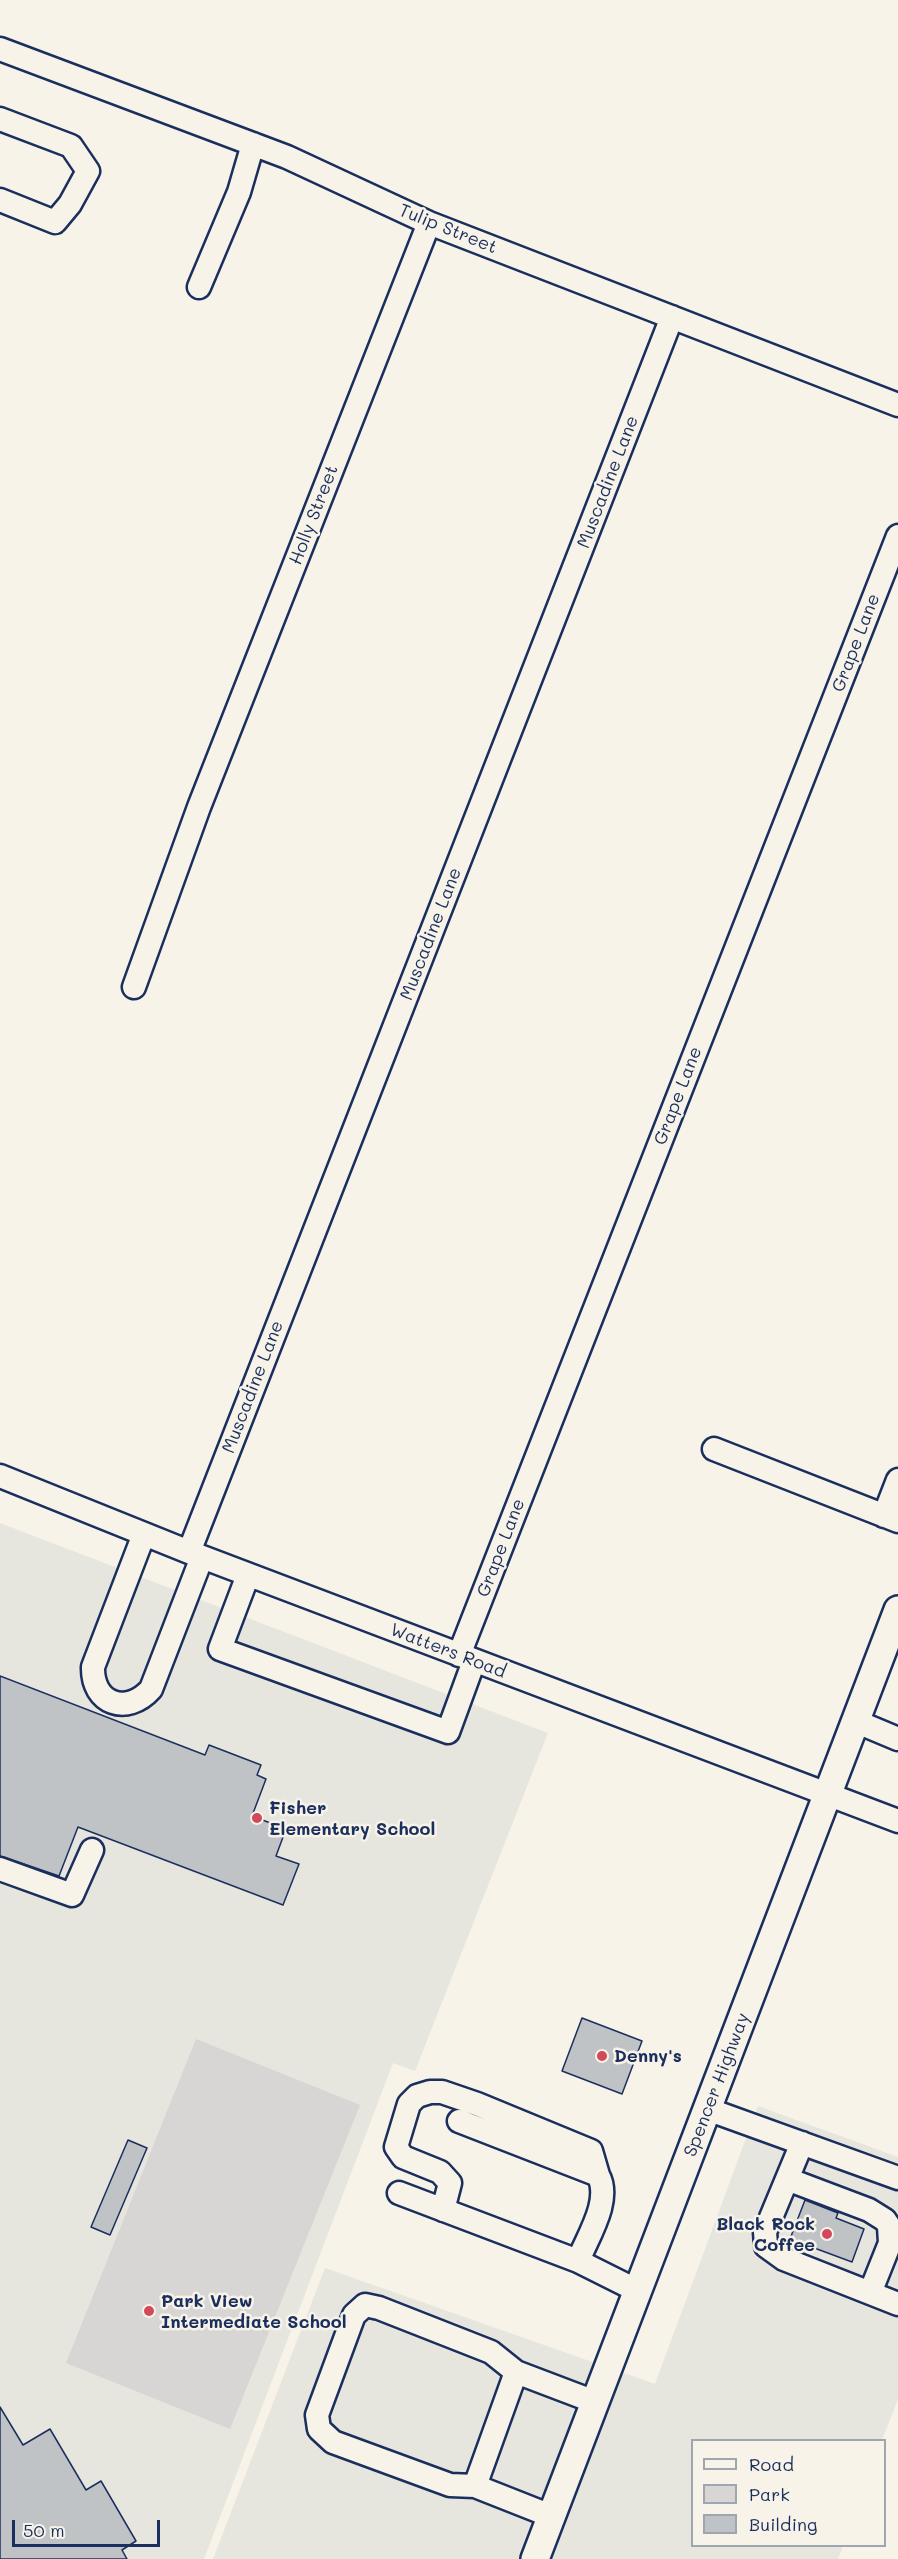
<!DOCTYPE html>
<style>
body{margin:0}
#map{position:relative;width:898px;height:2559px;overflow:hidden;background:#f7f3e8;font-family:Mali,sans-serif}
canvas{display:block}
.legend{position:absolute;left:691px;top:2439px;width:195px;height:108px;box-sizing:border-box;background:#f7f3e8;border:2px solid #9fa5b1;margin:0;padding:8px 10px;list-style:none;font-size:18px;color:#1b2f5e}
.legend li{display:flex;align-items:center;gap:12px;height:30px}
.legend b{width:30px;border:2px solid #9fa5b1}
.scale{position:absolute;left:12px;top:2520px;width:148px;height:27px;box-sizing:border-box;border:3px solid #1b2f5e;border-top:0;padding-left:8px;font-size:18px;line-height:21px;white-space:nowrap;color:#1b2f5e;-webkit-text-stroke:4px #f7f3e8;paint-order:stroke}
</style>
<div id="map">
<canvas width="898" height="2559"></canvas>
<ul class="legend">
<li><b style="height:8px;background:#f7f3e8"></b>Road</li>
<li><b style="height:16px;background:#d7d6d4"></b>Park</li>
<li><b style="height:16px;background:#c0c3c5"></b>Building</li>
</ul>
<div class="scale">50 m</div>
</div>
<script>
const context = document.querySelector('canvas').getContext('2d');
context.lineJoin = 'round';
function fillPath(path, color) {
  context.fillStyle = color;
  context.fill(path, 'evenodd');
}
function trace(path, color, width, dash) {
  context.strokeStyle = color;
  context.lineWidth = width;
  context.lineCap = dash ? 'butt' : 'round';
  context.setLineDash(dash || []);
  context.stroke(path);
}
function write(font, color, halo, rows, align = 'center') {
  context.font = font + ' Mali,sans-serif';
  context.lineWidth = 5;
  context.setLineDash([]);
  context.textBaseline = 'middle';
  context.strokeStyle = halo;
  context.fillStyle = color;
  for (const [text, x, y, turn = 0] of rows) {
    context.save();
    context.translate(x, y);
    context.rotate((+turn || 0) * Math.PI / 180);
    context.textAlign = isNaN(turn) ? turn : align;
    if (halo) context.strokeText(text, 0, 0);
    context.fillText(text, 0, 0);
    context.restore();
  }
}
fillPath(new Path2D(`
 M 0,1523 L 548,1733 L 415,2071 L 393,2063 L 204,2559 L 0,2559 Z
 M 758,2106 L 898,2157 L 898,2399 L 882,2440 L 692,2440 L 692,2546 L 843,2546 L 838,2559 L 213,2559 L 325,2268 L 655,2384 Z`), '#e6e5de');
fillPath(new Path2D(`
 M 196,2039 L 360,2105 L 230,2429 L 66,2363 Z`), '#d7d6d4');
const building = new Path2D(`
 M 0,1676 L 205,1755 L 209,1745 L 261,1765 L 257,1775 L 266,1779 L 252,1816 L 286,1829 L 276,1856 L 299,1864 L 283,1905 L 78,1827 L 59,1876 L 0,1856 Z
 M 582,2018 L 642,2041 L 622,2094 L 562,2071 Z
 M 128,2140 L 147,2148 L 110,2235 L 91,2227 Z
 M 805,2200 L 838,2213 L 836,2218 L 864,2229 L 852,2262 L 790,2239 Z
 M 0,2407 L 23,2445 L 50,2429 L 86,2490 L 101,2481 L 136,2541 L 122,2550 L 127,2559 L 0,2559 Z`);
fillPath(building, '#c0c3c5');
trace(building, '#1b2f5e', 1.5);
const minor = new Path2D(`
 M 0,49 L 287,157 L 429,223 L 898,405
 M 0,119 L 71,146 L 88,171 L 70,204 L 55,222 L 0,200
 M 199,287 L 239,192 L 253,144
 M 134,987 L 199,807 L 429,223
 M 714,1449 L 898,1521
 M 0,1476 L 189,1552 L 898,1821
 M 884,1516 L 898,1480
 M 144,1534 L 93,1667 C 92,1704 127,1716 151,1689 L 202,1557
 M 189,1552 L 672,317
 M 248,1575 L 220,1649 L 448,1732 L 474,1661
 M 459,1655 L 898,536
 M 855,1721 L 898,1739
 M 0,1869 L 72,1895 L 92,1850
 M 707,2109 L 898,2178
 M 459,2121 L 598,2175 C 612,2200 588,2236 578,2261
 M 802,2143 L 765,2232 L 766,2246 L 784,2259 L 898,2304
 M 787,2179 L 869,2210 L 885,2220 L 889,2226 L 890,2243 L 870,2293
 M 399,2193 L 578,2261 L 638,2291
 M 443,2210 L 450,2183 L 440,2172 L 403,2157 L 396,2147 L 409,2104 L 417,2096 L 430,2092 L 442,2092 L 477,2104 L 591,2151 L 598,2175
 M 475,2486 L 516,2372
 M 551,2516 L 475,2486 L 450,2485 L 333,2442 L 319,2429 L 317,2415 L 354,2315 L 365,2305 L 379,2308 L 491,2352 L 516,2372 L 595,2402`);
const major = new Path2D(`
 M 535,2559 L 898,1610`);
trace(minor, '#1b2f5e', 27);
trace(major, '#1b2f5e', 32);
trace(minor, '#f7f3e8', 22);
trace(major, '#f7f3e8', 27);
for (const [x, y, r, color] of [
 [257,1818,6,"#d1495b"],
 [602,2056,6,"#d1495b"],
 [827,2234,6,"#d1495b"],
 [149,2311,6,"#d1495b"]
]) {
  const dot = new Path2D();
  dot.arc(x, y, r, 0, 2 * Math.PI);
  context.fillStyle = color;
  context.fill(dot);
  trace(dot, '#f7f3e8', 2);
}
write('18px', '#1b2f5e', '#f7f3e8', [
 ["Tulip Street",448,229,22],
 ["Muscadine Lane",608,482,-69],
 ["Holly Street",314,515,-69],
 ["Grape Lane",856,643,-69],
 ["Muscadine Lane",431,934,-69],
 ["Grape Lane",678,1096,-69],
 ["Muscadine Lane",253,1387,-69],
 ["Grape Lane",501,1548,-69],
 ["Watters Road",448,1651,21],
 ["Spencer Highway",717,2085,-69]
]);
write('bold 18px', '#1b2f5e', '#f7f3e8', [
 ["Fisher",269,1808],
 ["Elementary School",269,1829],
 ["Denny's",614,2056],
 ["Black Rock",815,2224,"right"],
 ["Coffee",815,2245,"right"],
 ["Park View",161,2301],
 ["Intermediate School",161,2322]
], 'left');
</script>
